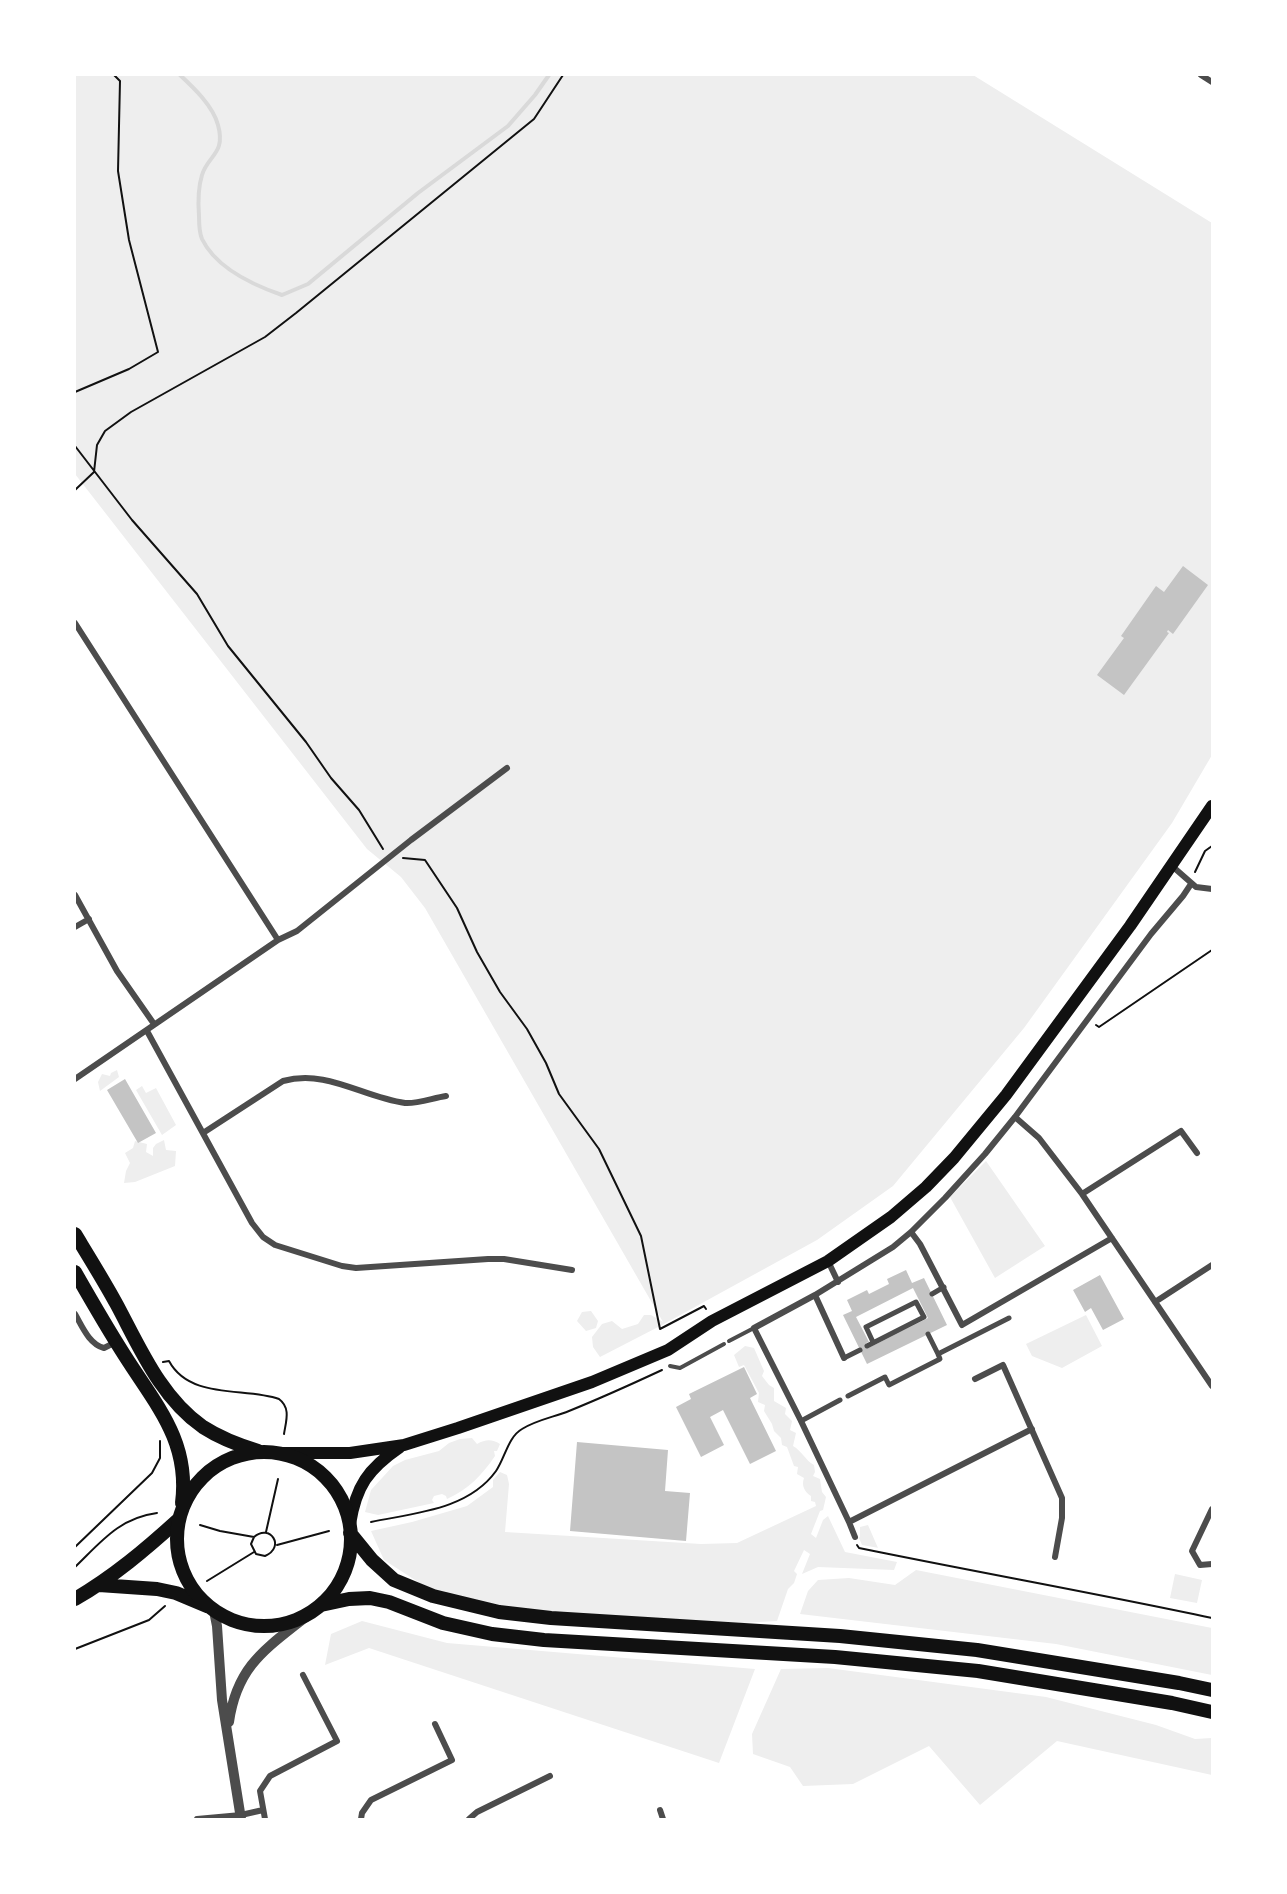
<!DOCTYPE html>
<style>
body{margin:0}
#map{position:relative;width:1287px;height:1894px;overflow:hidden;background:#fff;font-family:"Work Sans",sans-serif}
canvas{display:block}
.frame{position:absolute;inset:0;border:76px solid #fff;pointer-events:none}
</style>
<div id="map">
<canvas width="1287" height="1894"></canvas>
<div class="frame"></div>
</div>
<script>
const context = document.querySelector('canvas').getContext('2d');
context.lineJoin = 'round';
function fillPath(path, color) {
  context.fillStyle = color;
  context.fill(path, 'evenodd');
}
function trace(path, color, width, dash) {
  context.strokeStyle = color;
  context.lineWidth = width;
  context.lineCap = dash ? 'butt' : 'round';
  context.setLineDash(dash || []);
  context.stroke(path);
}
fillPath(new Path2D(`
 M 75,75 L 973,75 L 1212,223 L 1212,755 L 1172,823 L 1024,1028 L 893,1186 L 817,1240 L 662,1325 L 600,1357 L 593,1347 L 592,1337 L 602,1324 L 612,1321 L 622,1329 L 638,1324 L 644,1315 L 651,1315 L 663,1322 L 425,908 L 401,877 L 367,849 L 75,474 Z
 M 117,1070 L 119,1077 L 100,1091 L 98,1082 L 102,1074 L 110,1076 L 111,1073 Z
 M 142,1086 L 146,1093 L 156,1088 L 176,1125 L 162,1135 L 136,1090 Z
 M 164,1140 L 166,1150 L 176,1151 L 175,1166 L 135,1182 L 124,1183 L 126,1171 L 130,1163 L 125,1153 L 133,1148 L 135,1141 L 147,1144 L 146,1152 L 153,1156 L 153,1148 L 156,1144 Z
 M 986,1161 L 1045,1246 L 995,1278 L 950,1197 Z
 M 591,1311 L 598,1321 L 596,1328 L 586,1331 L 577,1321 L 582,1312 Z
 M 1086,1315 L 1102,1346 L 1062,1368 L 1032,1356 L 1026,1344 Z
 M 745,1346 L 754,1348 L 764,1371 L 762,1376 L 769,1385 L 774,1388 L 774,1401 L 786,1408 L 785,1414 L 792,1421 L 790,1430 L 796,1433 L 793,1446 C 802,1451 805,1460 814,1465 L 815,1472 L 813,1476 L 820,1479 L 822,1492 L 826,1497 L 823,1510 L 820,1511 L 811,1534 L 816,1538 L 823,1520 L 828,1516 L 845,1552 L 897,1562 L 894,1570 L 818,1567 L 802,1574 L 810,1554 L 804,1550 L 794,1571 L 797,1574 L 794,1583 L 788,1589 L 777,1621 L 741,1623 L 552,1614 L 487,1604 L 426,1587 L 384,1560 L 371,1531 L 412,1522 L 467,1506 L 493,1487 L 493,1480 L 500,1472 L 507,1475 L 509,1484 L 505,1532 L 701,1544 L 737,1543 L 816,1506 L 815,1502 L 811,1501 L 811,1496 C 805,1492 801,1486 804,1478 L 797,1474 L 798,1467 L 794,1466 L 787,1447 L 782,1445 L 781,1438 L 774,1431 L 772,1424 L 764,1411 L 765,1405 L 758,1402 L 759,1393 L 744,1365 L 739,1367 L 734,1355 Z
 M 472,1438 L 477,1444 C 486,1439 492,1439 500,1444 L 497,1451 L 494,1451 L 495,1456 C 482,1475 469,1489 447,1499 L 446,1496 L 442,1494 L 434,1496 L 432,1500 L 434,1503 L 378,1515 L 365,1512 L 371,1490 L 393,1466 L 405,1460 L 439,1451 L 449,1443 L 460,1439 Z
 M 868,1525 L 878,1548 L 879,1548 L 862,1545 L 859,1538 L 860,1537 L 860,1527 Z
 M 916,1570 L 1212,1628 L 1212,1675 L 1056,1644 L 800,1614 L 808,1591 L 818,1580 L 849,1578 L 895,1585 Z
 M 1175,1574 L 1202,1580 L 1197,1603 L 1170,1598 Z
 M 362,1621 L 447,1643 L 755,1669 L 719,1763 L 369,1648 L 325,1665 L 331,1634 Z
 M 828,1668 L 1046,1697 L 1156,1725 L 1195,1739 L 1212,1738 L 1212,1775 L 1057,1741 L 980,1805 L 929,1746 L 853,1784 L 803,1786 L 790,1767 L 753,1754 L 752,1734 L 781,1669 Z`), '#eee');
trace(new Path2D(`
 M 180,75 C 194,88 213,106 218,125 C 226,154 208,155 202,175 C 198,188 198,203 199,216 C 199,223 199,232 202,239 C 216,268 253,285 282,295 L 308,284 L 418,193 L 508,126 L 535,95 L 549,75`), '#d9d9d9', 4);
fillPath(new Path2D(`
 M 1183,566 L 1208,585 L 1173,634 L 1168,630 L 1167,632 L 1169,633 L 1124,695 L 1097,675 L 1124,638 L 1121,636 L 1156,586 L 1164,592 Z
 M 125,1079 L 156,1133 L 138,1143 L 107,1090 Z
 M 906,1270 L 912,1283 L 924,1278 L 947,1325 L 867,1364 L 843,1315 L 852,1311 L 847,1300 L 867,1290 L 869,1294 L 889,1284 L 887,1279 ZM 913,1288 L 928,1318 L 868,1348 L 866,1343 L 869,1342 L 856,1317 Z
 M 1100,1275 L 1124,1319 L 1103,1330 L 1091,1308 L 1085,1312 L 1073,1290 Z
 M 744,1367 L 757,1394 L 750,1398 L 776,1451 L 750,1464 L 723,1410 L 710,1417 L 724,1445 L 701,1457 L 676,1407 L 691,1399 L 689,1394 Z
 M 577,1442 L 668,1450 L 665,1491 L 690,1493 L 686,1541 L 570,1531 Z`), '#c4c4c4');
trace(new Path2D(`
 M 75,392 L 129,369 L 158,352 L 129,240 L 118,171 L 120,81 L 114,75
 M 75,446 L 132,520 L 197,594 L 228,646 L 306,742 L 331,778 L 359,810 L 383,849
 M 75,490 L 94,472 L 97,445 L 105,431 L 131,412 L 265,337 L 296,313 L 534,119 L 563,75
 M 403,858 L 425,860 L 457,908 L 477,952 L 500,992 L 527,1029 L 546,1063 L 559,1094 L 599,1149 L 641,1236 L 660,1329 L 704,1306 L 706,1309
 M 1195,872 L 1205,851 L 1212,846
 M 1096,1025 L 1099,1027 L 1212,950
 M 163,1362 L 169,1361 C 190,1400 245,1387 279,1399 C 291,1408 286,1421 284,1434
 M 371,1522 C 414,1513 468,1510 496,1471 C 505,1458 508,1437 522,1429 C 536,1420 554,1417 569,1411 C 601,1398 632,1384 662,1370
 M 200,1525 L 220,1531 L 254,1537 C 270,1523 286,1547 265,1556 L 256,1554 L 251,1544 L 254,1537
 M 266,1532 L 278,1479
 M 277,1545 L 329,1531
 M 857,1545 L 859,1548 C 976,1572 1095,1593 1212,1618
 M 75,1547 L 152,1473 L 160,1458 L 160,1441
 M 75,1567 C 101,1542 119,1518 157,1513
 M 207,1581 L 254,1552
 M 75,1649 L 149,1620 L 165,1606`), '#111', 2);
trace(new Path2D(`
 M 729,1341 L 754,1328
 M 670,1366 L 680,1368 L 724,1344`), '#4c4c4c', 4);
trace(new Path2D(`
 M 932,1294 L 944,1287
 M 928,1334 L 938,1354
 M 867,1346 L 924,1317 L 916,1302 L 866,1327 L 873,1342
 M 844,1358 L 860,1350
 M 848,1396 L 885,1377 L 889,1385 L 940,1359 L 938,1354 L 1009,1318
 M 801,1421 L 840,1400`), '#4c4c4c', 5);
trace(new Path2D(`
 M 1201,75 L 1212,82
 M 75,623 L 278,940
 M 1172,866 L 1196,887 L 1212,889
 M 75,895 L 117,971 L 154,1024
 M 75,927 L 89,919
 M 147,1031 L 252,1223 L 263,1237 L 275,1245 L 342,1266 L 356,1268 L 488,1259 L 504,1259 L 572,1270
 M 75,1079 L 278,940 L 297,931 L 411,840 L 507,768
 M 1015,1117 L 1039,1138 L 1082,1194 L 1212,1386
 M 203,1133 L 283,1081 C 327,1069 362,1097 405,1103 C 417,1104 433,1098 446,1096
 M 1082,1194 L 1181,1131 L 1197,1153
 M 911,1232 L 920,1244 L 962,1325 L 1112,1238
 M 828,1261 L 838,1282
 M 815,1295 L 844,1358
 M 1155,1302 L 1212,1265
 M 75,1314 C 82,1326 89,1344 104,1348 L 116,1342
 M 975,1379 L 1003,1365 L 1062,1498 L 1062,1518 L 1055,1557
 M 849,1522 L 1032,1429
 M 855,1537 L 849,1522 L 801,1421 L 754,1328 L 815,1295 L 893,1247 L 911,1232 L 945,1198 L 985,1154 L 1015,1117 L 1151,934 L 1183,896 L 1191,884
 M 1212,1564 L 1200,1565 L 1192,1551 L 1212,1509
 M 660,1810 L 663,1819
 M 197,1819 L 241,1815 L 263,1810
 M 265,1819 L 260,1791 L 270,1776 L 337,1741 L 303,1675
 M 361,1819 L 362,1813 L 371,1800 L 452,1760 L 435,1724
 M 469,1819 L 477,1812 L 550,1776`), '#4c4c4c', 6);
trace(new Path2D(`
 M 214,1611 L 217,1626 L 222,1700 L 241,1819
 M 229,1722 C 237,1665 267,1648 308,1615`), '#4c4c4c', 10);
trace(new Path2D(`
 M 280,1453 L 350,1453 L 404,1445 L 458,1428 L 592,1382 L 668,1350 L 712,1321 L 828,1261 L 891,1217 L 926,1187 L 954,1158 L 1006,1095 L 1130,926 L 1212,806
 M 350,1524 C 356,1486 368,1469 400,1447`), '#111', 12);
trace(new Path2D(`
 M 99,1585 L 157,1589 L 176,1593 L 207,1606
 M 75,1599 C 113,1577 146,1549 178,1520`), '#111', 14);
trace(new Path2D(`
 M 75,1234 C 89,1257 104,1281 117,1305 C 140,1348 161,1398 203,1427 C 220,1438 238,1445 258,1451
 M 75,1272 C 91,1300 107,1328 125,1356 C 156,1405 190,1441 182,1503
 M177 1539a87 87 0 1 1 174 0a87 87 0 1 1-174 0Z
 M 350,1533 L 372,1560 L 394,1580 L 433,1596 L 499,1612 L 551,1618 L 840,1636 L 977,1650 L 1179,1683 L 1212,1690
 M 321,1605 L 349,1599 L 370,1598 L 389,1602 L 443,1623 L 492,1634 L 544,1640 L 835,1657 L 978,1671 L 1172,1703 L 1212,1712`), '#111', 14);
</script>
